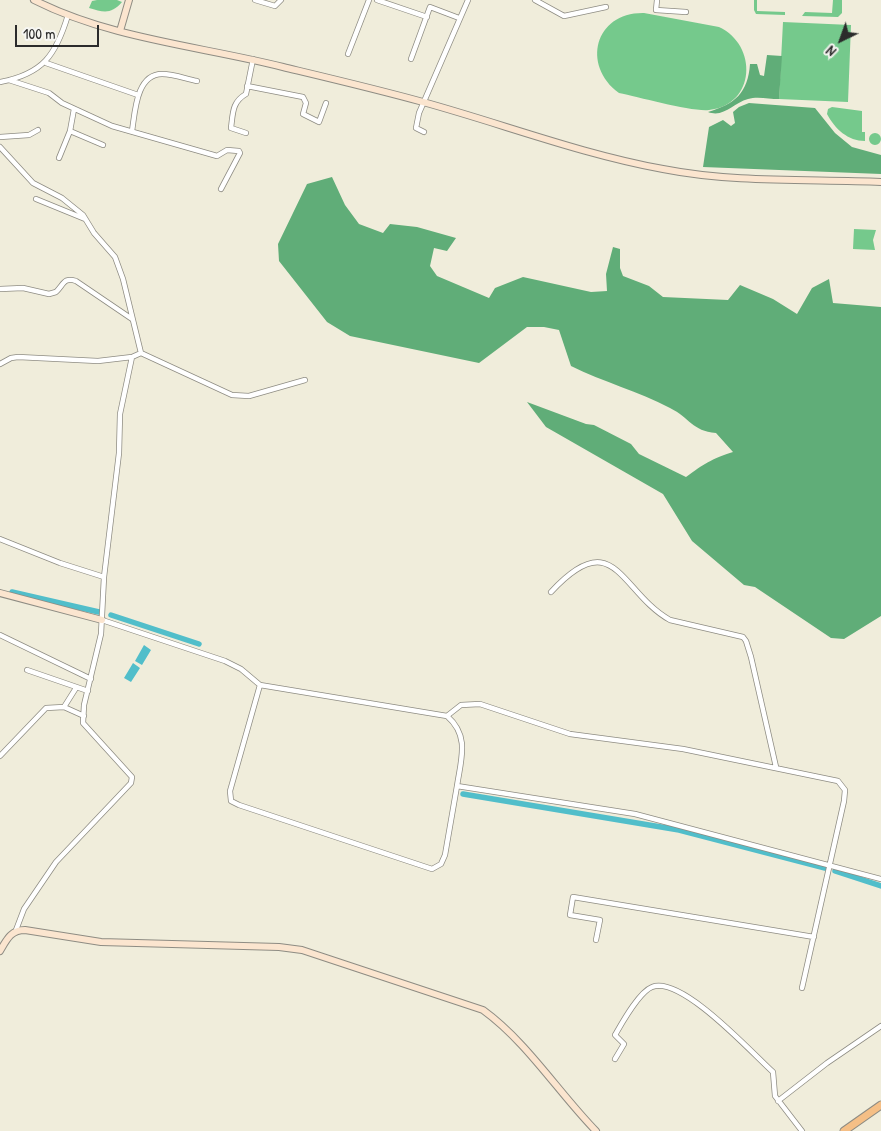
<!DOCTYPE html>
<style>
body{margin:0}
#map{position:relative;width:881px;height:1131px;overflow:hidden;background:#f0eddb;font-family:"Patrick Hand",sans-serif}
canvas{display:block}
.north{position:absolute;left:816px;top:15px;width:50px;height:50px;-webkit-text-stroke:4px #f6f6f2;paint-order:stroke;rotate:222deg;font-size:14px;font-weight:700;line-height:20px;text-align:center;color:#2b2b2b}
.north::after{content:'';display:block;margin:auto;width:18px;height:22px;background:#2b2b2b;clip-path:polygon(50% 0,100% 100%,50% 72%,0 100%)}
.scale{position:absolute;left:15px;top:25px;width:84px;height:22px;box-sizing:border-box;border:2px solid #2b2b2b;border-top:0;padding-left:6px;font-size:15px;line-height:18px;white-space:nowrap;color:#2b2b2b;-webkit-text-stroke:4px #f6f6f2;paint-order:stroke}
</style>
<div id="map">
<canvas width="881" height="1131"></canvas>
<div class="north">N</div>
<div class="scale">100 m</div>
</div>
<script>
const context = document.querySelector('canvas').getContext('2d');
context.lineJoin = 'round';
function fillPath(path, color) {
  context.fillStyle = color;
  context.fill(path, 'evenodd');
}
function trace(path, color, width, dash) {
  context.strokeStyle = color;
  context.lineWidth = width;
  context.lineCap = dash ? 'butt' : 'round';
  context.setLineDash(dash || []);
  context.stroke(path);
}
fillPath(new Path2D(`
 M 97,0 L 117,0 L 122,2 C 111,15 103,12 89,8 L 92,1 Z
 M 754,0 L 757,0 L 757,11 L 785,12 L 785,15 L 756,14 L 754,10 Z
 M 833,0 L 842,0 L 842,13 L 838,17 L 802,16 L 805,12 L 832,13 Z
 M 644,13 L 719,27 C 758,45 756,105 709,110 C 692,112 639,97 619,93 C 581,65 595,12 644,13 Z
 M 783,22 L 851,25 L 848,102 L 779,99 Z
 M 832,107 L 862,111 L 862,132 L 865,132 L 865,141 C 848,141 835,129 827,114 L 828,109 Z
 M869 139a6 6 0 1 1 12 0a6 6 0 1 1-12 0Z
 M 854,229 L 876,230 L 873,240 L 875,250 L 853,249 Z`), '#75c98c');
fillPath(new Path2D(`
 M 767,55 L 782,56 L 779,99 C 769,99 757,96 748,99 C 733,103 724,118 708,112 C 735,104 748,93 750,64 L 757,64 L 760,75 L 764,76 Z
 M 749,103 L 815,108 L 835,133 L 852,147 L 881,155 L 881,174 L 703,167 L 709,127 L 723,120 L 731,126 L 735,123 L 733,112 L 739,107 Z
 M 332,177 L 345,205 L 359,224 L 383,233 L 390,224 L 417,227 L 456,238 L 447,251 L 434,248 L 430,266 L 437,276 L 489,298 L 495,288 L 523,277 L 591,292 L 607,291 L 606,274 L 613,247 L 620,249 L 620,268 L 623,276 L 649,286 L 663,297 L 728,300 L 740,285 L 773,299 L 797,314 L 812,288 L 829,279 L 833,303 L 881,307 L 881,616 L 844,639 L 831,638 L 755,587 L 744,585 L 692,541 L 663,494 L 546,427 L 527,402 L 586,424 L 594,425 L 631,444 L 639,454 L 686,477 C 704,464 711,459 733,452 L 716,433 C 692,431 690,418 670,408 C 638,391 603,382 571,366 L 559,330 L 544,327 L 527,327 L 479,363 L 350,336 L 327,322 L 279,261 L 278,244 L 307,184 Z`), '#60ad78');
fillPath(new Path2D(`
 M 144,645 L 151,650 L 142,665 L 135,661 Z
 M 133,663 L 140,668 L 131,682 L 124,678 Z`), '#51beca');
trace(new Path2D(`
 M 12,592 L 99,612
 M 111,615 L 199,644
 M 463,794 L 679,830 L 825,868
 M 835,871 L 881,886`), '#51beca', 5.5);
const street = new Path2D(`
 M 255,0 L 275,6 L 281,0
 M 377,0 L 427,17
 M 535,0 L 564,16 L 606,7
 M 657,0 L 656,10 L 686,12
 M 348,54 L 369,0
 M 411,59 L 430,7 L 459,18
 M 46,63 L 138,95
 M 9,80 L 49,93 L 62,103 L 112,126 L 217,156 L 227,150 L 239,151 L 240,153 L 221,189
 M 0,82 C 43,74 56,55 68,15
 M 247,86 L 303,97 L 306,103 L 303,114 L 319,122 L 326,103
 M 70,131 L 103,145
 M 132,131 C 135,113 136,74 162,74 C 174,74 186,79 197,81
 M 424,132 L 416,128 L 419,113 L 468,0
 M 246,133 L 231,128 C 233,113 232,102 246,94 L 253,59
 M 0,137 L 29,135 L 38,130
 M 0,147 L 33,183 L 62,198 L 83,215 L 94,233 L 115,257 L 123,279 L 141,353
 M 59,158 L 70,131 L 74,109
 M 36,199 L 85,219
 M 0,289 L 23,288 L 49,294 L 56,292 C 64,284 64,277 76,281 L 132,319
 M 0,364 L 11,358 L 18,357 L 98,361 L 132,357
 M 0,539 L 60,563 L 104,577
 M 551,592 C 615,523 620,592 670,620 L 743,637 L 746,641 L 751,657 L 776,767
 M 102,620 L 225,661 L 241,669 L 260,685 L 447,716 C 470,736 461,759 457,786 L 635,814 L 881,879
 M 0,635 L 91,679
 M 27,670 L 88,691
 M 260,685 L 230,791 L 231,801 L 239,805 L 432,869 L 441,864 L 445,855 L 457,786
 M 64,707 L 84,716
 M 447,716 L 461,705 L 480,704 L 570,734 L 683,749 L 838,781 L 845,790 L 844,801 L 802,988
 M 0,756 L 46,708 L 64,707 L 76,688
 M 16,930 L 24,909 L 56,862 L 131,783 L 132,777 L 83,723 L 84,705 L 101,634 L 104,577 L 119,453 L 120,414 L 132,357 L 141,353 L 232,395 L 249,396 L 305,380
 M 596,940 L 600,920 L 570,915 L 573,897 L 814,937
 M 615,1059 L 624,1044 L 615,1035 C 622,1023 639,992 652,987 C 681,975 751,1052 773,1072 L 775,1096 L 802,1131
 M 778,1101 L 827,1063 L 881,1026`);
const secondary = new Path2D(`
 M 34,0 C 111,39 200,46 283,67 C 329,78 376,89 423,102 C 503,124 581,154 663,169 C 734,183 809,179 881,182
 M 120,31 L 129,0
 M 0,593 L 102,620
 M 0,951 C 7,939 11,930 25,930 L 101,942 L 279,947 L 302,950 L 483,1010 C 527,1042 558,1092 596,1131`);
const primary = new Path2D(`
 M 844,1131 L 881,1105`);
trace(street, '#8e8c83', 6);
trace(secondary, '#8e8c83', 8);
trace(primary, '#8e8c83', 9);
trace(street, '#fff', 4.5);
trace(secondary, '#fbe5cf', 6);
trace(primary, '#f5bf86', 7);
</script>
